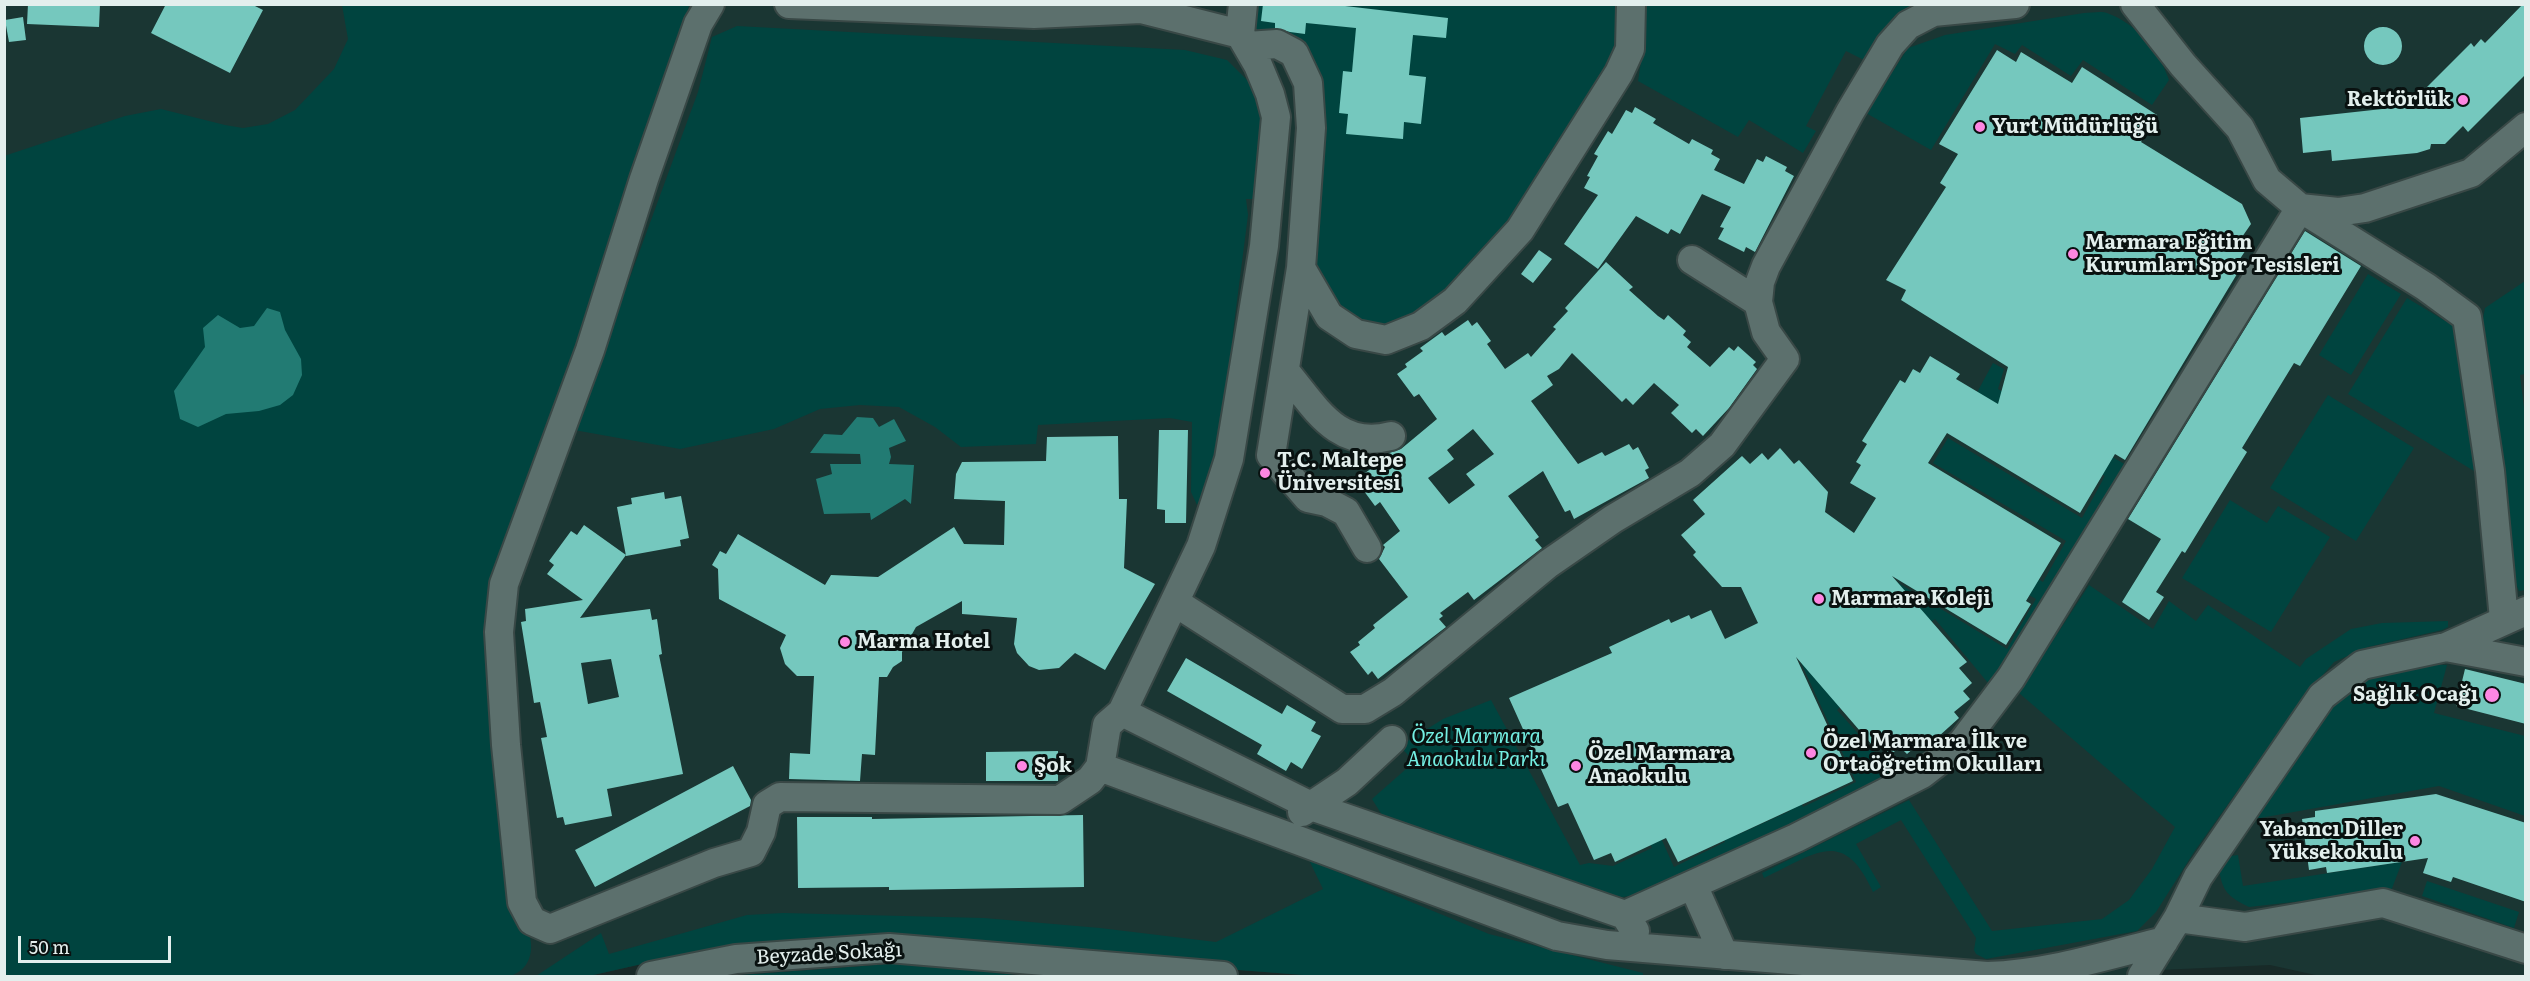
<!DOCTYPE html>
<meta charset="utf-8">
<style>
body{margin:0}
#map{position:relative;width:2530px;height:981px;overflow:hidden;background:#182a28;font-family:Literata,serif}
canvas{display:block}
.frame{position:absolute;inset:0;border:6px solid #e3efed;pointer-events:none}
.scale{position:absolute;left:18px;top:936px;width:153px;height:27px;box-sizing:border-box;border:3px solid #e3efed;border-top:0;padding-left:8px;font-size:18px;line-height:21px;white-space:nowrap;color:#e3efed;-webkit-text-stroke:4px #091110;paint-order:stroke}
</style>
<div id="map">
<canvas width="2530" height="981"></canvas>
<div class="frame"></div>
<div class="scale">50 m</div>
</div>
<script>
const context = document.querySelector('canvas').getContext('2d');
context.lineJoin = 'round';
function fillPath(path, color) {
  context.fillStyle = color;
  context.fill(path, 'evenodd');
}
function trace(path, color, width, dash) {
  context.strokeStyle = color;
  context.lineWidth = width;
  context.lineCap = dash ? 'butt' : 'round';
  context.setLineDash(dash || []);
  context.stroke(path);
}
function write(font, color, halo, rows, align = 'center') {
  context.font = font + ' Literata,serif';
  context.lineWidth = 6;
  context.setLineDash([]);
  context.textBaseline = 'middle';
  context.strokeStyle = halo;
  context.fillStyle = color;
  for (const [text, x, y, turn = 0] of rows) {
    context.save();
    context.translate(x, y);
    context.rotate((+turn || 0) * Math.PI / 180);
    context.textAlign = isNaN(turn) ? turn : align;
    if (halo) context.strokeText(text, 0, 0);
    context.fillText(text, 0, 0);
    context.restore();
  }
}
fillPath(new Path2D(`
 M 5,5 L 2525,5 L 2525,976 L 2320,976 L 2270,965 L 2160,970 L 2120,976 L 1316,976 L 1057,956 L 664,959 L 589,976 L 5,976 Z`), '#1a3633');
fillPath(new Path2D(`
 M 1249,4 L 1618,5 L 1621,40 L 1607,74 L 1506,223 L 1462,276 L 1420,311 L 1378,328 L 1344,318 L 1309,254 L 1321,93 L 1253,32 Z
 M 342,5 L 689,5 L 684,37 L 539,464 L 490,585 L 525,925 C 536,944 533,969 510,976 L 5,976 L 4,156 L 125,116 L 161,109 L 225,125 L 243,128 L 268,124 L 295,110 L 334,69 L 348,39 Z
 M 1636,5 L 1915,5 L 1892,19 L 1866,61 L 1846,51 L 1806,126 L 1816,131 L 1803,153 L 1749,120 L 1738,137 L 1638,81 L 1643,49 Z
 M 2084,13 C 2091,13 2101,11 2107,13 C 2137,24 2159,51 2169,80 L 2152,105 L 2083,60 L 2071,76 L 2022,45 L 2015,54 L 1995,44 L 1931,150 L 1866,113 L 1908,48 L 1945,35 Z
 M 737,26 L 1185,50 L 1227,60 L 1256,89 L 1262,131 L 1254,199 L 1246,199 L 1248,215 L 1233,332 L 1228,408 L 1217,464 L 1197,505 L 1191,492 L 1192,422 L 1170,418 L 1038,425 L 1036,444 L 961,447 L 935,427 L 899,407 L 860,405 L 820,409 L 774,429 L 680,449 L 574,430 L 698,92 L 712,37 Z
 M 2368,274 L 2401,294 L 2351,375 L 2319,355 Z
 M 2525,281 L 2525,374 L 2520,375 L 2526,424 L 2525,590 L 2519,591 L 2513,578 L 2482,324 L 2485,308 Z
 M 2407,298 L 2457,328 L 2474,471 L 2348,394 Z
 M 1993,363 L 2004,369 L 1998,389 L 2126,465 L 1993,689 L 1935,619 L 1930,623 L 1880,572 L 2007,649 L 2036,599 L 1902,522 L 1911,505 L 2043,582 L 2066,541 L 1933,463 L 1948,438 L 2082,518 L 2105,476 L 1974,398 Z
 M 2328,395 L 2414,448 L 2356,541 L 2270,488 Z
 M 2230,500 L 2267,523 L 2278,506 L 2330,537 L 2271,632 L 2182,578 Z
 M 2089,585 L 2153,629 L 2169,601 L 2196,621 L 2208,605 L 2300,667 L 2306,659 L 2351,629 L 2382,623 L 2448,621 L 2448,627 L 2442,630 L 2368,647 L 2334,662 L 2304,697 L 2194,852 L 2156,912 L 2137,931 L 1986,959 L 1976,954 L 1974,950 L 1976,938 L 1901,820 L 1856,844 L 1881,887 L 1873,892 C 1843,826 1815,854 1764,878 L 1762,873 L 1909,800 L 1992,931 L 2102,919 L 2129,900 L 2152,869 L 2175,827 L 2019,693 Z
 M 1791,641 L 1844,703 L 1837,710 L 1896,776 L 1649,893 L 1622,897 L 1588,890 L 1382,815 L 1372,799 L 1414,762 L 1400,746 L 1443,719 L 1491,700 L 1580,865 L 1589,863 L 1613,866 L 1652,848 L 1602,739 L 1610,725 L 1674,867 L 1725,842 L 1667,713 L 1677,709 L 1737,835 L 1790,811 L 1729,677 L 1740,672 L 1803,807 L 1856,782 Z
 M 2413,664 L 2447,665 L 2434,713 L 2525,736 L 2525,816 L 2439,786 L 2249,820 L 2344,692 L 2374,672 Z
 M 2238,855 L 2243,886 L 2402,862 L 2391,891 L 2249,907 C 2221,894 2222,886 2217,858 Z
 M 1309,860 L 1489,934 L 1643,973 L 1643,976 L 1316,976 L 1057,956 L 664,959 L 589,976 L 536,976 L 601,933 L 609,954 L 747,915 L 783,913 L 984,918 L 1100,928 L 1216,942 L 1323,889 Z
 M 2427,881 L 2519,912 L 2514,928 L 2422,896 Z
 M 902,963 L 1025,976 L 727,976 Z`), '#00443f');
fillPath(new Path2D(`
 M 267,308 L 280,312 L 285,330 L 301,359 L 302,375 L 293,395 L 280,405 L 259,411 L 226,414 L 198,427 L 180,419 L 174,391 L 205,347 L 203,328 L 218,315 L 240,328 L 254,326 Z
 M 857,417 L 873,418 L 879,427 L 894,419 L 906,441 L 889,448 L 891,457 L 889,464 L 914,465 L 911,504 L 905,499 L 871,520 L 870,513 L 824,514 L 816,479 L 832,474 L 830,464 L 861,464 L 860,454 L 810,453 L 824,434 L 842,435 Z`), '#227b73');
fillPath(new Path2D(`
 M 28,4 L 100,4 L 99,27 L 27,24 Z
 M 166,4 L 251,4 L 263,10 L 230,73 L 151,33 Z
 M 1263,4 L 1328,4 L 1448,18 L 1446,38 L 1413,35 L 1409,75 L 1426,77 L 1421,124 L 1404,122 L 1403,139 L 1346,134 L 1348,114 L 1339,113 L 1343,71 L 1352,72 L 1356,28 L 1306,23 L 1305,34 L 1290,32 L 1275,28 L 1275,23 L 1261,21 Z
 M 2523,4 L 2526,4 L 2526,74 L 2468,132 L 2463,126 L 2445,144 L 2431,144 L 2430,149 L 2417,153 L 2332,161 L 2331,150 L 2303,153 L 2300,118 L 2437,103 L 2425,89 L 2471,43 L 2474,47 L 2481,39 L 2485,43 Z
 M 23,17 L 26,40 L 9,42 L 5,20 Z
 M2364 46a19 19 0 1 1 38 0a19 19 0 1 1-38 0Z
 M 1997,50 L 2016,62 L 2021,52 L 2072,83 L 2082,67 L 2157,115 L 2141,142 L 2242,204 L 2251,224 L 2242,237 L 2251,242 L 2236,265 L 2240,269 L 2125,460 L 2115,454 L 2080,513 L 1947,433 L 1928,463 L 2061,543 L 2026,601 L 2031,604 L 2006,645 L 1892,576 L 1967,662 L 1959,668 L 1972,683 L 1963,691 L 1970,699 L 1954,712 L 1959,718 L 1928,746 L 1923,740 L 1907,754 L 1900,747 L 1890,755 L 1878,741 L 1873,746 L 1796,657 L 1853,781 L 1678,862 L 1666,838 L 1615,862 L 1611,853 L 1594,860 L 1568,803 L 1558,807 L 1509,698 L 1612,653 L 1609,647 L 1669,619 L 1671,623 L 1689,615 L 1691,619 L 1711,610 L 1725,639 L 1758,623 L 1741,587 L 1722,587 L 1693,555 L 1696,552 L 1681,535 L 1705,514 L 1693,500 L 1742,456 L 1750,464 L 1762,453 L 1768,460 L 1780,448 L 1794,464 L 1799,460 L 1828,492 L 1825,512 L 1854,533 L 1876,498 L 1850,483 L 1861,465 L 1856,462 L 1867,444 L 1862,441 L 1900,380 L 1905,383 L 1913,369 L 1920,373 L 1930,356 L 1960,374 L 1956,379 L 1998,404 L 2008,367 L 1901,300 L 1906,290 L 1886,280 L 1946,187 L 1940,183 L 1958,154 L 1939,144 Z
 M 1635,107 L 1656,119 L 1653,123 L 1689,144 L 1692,139 L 1713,150 L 1711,154 L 1720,159 L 1714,170 L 1744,184 L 1757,159 L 1763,162 L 1766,156 L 1787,167 L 1785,171 L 1794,176 L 1755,252 L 1746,247 L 1744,252 L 1718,239 L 1724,228 L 1720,227 L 1731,207 L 1702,194 L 1680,234 L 1671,229 L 1668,234 L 1636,216 L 1598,269 L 1564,244 L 1598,195 L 1584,188 L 1590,177 L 1587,176 L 1598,156 L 1594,154 L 1608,131 L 1612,134 L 1626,110 L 1632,113 Z
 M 2305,231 L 2361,266 L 2300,366 L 2294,363 L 2242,448 L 2247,452 L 2185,553 L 2182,551 L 2156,592 L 2164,597 L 2149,620 L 2122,602 L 2161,539 L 2128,519 Z
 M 1539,250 L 1552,259 L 1533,283 L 1521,274 Z
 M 1606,262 L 1633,287 L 1629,290 L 1658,316 L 1664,320 L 1668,315 L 1686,331 L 1683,335 L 1691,342 L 1687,347 L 1710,367 L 1729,347 L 1734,351 L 1738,346 L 1756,362 L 1753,365 L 1757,369 L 1729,408 L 1703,436 L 1696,429 L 1692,433 L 1671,413 L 1679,405 L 1654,383 L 1633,405 L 1626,398 L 1622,402 L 1572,353 L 1559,369 L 1547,376 L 1553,385 L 1531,401 L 1578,464 L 1602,452 L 1605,456 L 1629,444 L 1633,450 L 1638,447 L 1649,468 L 1645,470 L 1649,478 L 1574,519 L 1570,510 L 1565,512 L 1543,471 L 1508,496 L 1539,537 L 1535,540 L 1542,548 L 1474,600 L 1468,592 L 1440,613 L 1443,616 L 1439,619 L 1446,627 L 1378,679 L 1372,671 L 1368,675 L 1350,652 L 1360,645 L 1358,642 L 1375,628 L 1373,625 L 1408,597 L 1379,559 L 1385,547 L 1383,545 L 1400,531 L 1380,502 L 1375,506 L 1358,483 L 1367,476 L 1365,473 L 1383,460 L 1380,456 L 1401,449 L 1437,419 L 1419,394 L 1414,397 L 1397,374 L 1407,367 L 1405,364 L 1423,351 L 1420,348 L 1442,332 L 1445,336 L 1468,320 L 1472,326 L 1477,322 L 1491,341 L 1487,344 L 1505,369 L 1528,353 L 1531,357 L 1556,329 L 1553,327 L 1568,311 L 1565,308 ZM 1473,429 L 1494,454 L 1466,474 L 1475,485 L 1449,504 L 1428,478 L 1454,459 L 1447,450 Z
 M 1159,430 L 1188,430 L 1186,523 L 1165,523 L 1165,510 L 1157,509 Z
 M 1118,436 L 1119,499 L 1127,499 L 1124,568 L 1155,584 L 1105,670 L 1075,653 L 1059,668 L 1039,670 L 1029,666 L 1017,653 L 1014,644 L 1017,618 L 962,614 L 962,601 L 916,627 L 902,652 L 902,661 L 893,667 L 887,677 L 879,677 L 875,755 L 862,754 L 860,781 L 789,779 L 790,753 L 810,754 L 814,676 L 797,676 L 785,664 L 780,648 L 786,635 L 719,599 L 718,569 L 712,565 L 720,551 L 726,554 L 738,534 L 825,585 L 831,575 L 878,577 L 954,527 L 964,544 L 1004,545 L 1005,501 L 954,499 L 956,474 L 962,462 L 1046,461 L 1047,437 Z
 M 664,492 L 665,499 L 681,496 L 689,538 L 680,540 L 681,546 L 626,556 L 617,507 L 632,504 L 631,498 Z
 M 584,525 L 626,555 L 580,618 L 650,609 L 652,620 L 657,619 L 662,654 L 659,655 L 683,774 L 607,789 L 612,816 L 565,825 L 563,817 L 557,818 L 541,738 L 547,737 L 540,702 L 534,703 L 521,622 L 526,621 L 525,609 L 583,600 L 547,574 L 554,565 L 549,561 L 571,531 L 577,535 ZM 611,659 L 619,697 L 588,704 L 581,663 Z
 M 1186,658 L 1282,714 L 1287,705 L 1316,722 L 1311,731 L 1321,736 L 1302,769 L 1291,762 L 1286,771 L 1257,754 L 1262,745 L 1167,691 Z
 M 2465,669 L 2526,684 L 2526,724 L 2456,706 Z
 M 1058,751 L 1058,781 L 986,781 L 986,752 Z
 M 733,766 L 751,800 L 750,806 L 595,887 L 575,850 Z
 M 2436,794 L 2526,823 L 2526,902 L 2453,877 L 2451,882 L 2423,873 L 2428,858 L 2327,873 L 2326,867 L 2309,870 L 2302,819 L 2315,817 L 2315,811 Z
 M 1083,815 L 1084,887 L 889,890 L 889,887 L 798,888 L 797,817 L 872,817 L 872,819 Z`), '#75c8be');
const minor = new Path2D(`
 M 710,4 L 698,24 L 644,179 L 590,350 L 504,584 L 499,632 L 506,745 L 522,902 L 532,921 L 550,929 L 714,863 L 751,852 L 761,832 L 767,805 L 780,797 L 1060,800 L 1090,780 L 1100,767 L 1107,725 L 1122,712 L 1201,546 L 1229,459 L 1264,246 L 1276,117 L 1270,94 L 1258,65 L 1240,34 L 1141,9
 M 789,4 L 1034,14 L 1141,9 L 1155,4
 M 2135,4 L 2183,65 L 2240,128 L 2267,180 L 2300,208 L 2338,212 L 2365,208 L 2471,173 L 2526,127
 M 1240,34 L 1243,4
 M 1247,46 L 1277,44 L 1294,53 L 1308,83 L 1311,128 L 1301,268 L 1271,455 L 1308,498 L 1327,502 L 1346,512 L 1367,548
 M 1692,260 L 1758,302
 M 1301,268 L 1329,316 L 1356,334 L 1386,340 L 1421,326 L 1455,301 L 1520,230 L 1619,73 L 1630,49 L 1631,4
 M 1285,371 C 1316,408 1337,450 1391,436
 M 1176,603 L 1342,709 L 1365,709 L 1393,692 L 1548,564 L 1613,519 L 1690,473 L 1722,445 L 1785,359 L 1766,332 L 1758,302 L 1760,282 L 1766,266 L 1850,112 L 1890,45 L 1908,25 L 1933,12 L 2015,4
 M 2446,647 L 2526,662
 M 1122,712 L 1311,806 L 1625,915 L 1635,931
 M 1100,767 L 1557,936 L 1607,945 L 1987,976 C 2048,974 2105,956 2164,941
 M 1302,812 L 1347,782 L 1392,740
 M 1693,885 L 1724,955
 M 1625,915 L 1796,838 L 1922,774 L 1962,743 L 2011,678 L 2300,208 L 2426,287 L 2467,317 L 2490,471 L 2504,619
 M 2178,918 L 2245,927 L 2383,903 L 2526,949
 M 651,976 L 736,959 L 889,948 L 1223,976
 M 2142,976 L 2178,918 L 2198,877 L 2322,696 L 2362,665 L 2446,647 L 2526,611`);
trace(minor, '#394846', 32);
trace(minor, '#5c706d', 28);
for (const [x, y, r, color] of [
 [2463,100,6,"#fd86e2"],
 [1980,127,6,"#fd86e2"],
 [2073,254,6,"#fd86e2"],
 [1265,473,6,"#fd86e2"],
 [1819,599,6,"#fd86e2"],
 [845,642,6,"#fd86e2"],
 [2492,695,8,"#fd86e2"],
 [1811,753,6,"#fd86e2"],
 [1022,766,6,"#fd86e2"],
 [1576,766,6,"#fd86e2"],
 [2415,841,6,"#fd86e2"]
]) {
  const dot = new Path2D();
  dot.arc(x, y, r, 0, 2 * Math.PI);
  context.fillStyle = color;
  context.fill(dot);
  trace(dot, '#091110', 2);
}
write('bold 20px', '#e3efed', '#091110', [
 ["Rektörlük",2451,100,"right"],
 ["Yurt Müdürlüğü",1992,127],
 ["Marmara Eğitim",2085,243],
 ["Kurumları Spor Tesisleri",2085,266],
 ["T.C. Maltepe",1277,461],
 ["Üniversitesi",1277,484],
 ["Marmara Koleji",1831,599],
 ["Marma Hotel",857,642],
 ["Sağlık Ocağı",2478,695,"right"],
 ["Özel Marmara İlk ve",1823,742],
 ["Ortaöğretim Okulları",1823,765],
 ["Özel Marmara",1588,754],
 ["Anaokulu",1588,777],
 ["Şok",1034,766],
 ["Yabancı Diller",2403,830,"right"],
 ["Yüksekokulu",2403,853,"right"]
], 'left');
write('italic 20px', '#73eee2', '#091110', [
 ["Özel Marmara",1476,737],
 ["Anaokulu Parkı",1476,760]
]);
write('20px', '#e3efed', '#091110', [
 ["Beyzade Sokağı",829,954,-3]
]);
</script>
